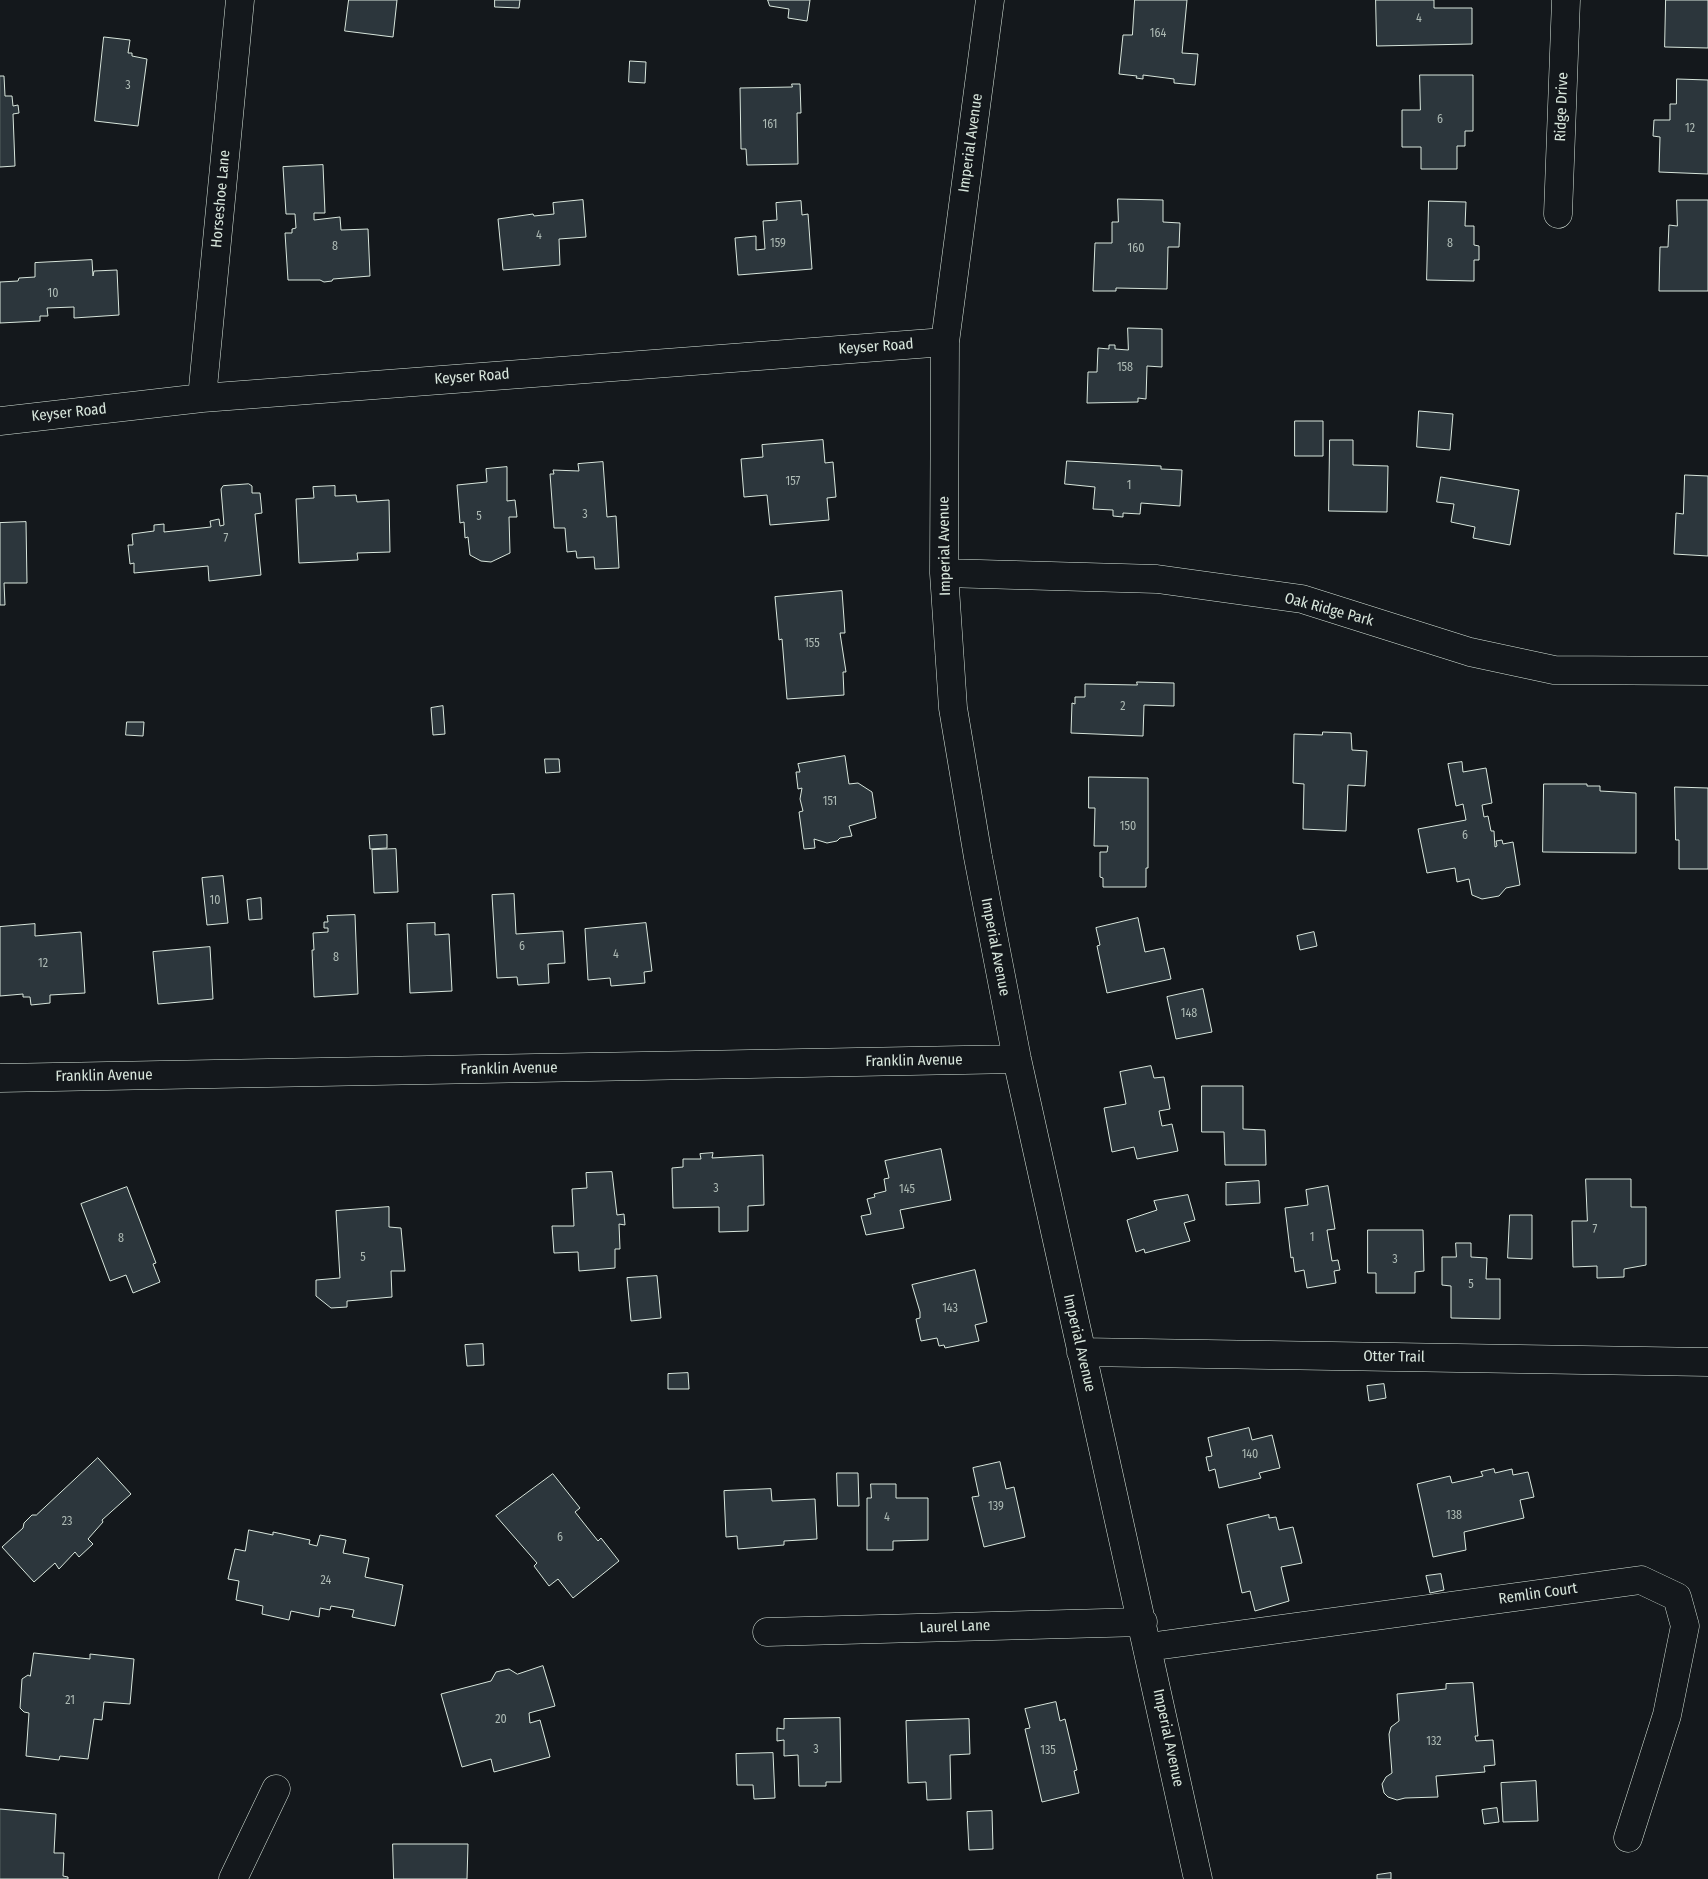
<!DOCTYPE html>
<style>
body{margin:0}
canvas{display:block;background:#14181c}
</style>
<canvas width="1708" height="1879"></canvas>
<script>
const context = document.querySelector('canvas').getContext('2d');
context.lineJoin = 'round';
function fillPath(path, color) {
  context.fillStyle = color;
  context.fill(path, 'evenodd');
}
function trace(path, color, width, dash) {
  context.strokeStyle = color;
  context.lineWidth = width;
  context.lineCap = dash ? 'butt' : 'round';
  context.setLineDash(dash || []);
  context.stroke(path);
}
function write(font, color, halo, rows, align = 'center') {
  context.font = font + ' "Fira Sans Condensed",sans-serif';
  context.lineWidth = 4;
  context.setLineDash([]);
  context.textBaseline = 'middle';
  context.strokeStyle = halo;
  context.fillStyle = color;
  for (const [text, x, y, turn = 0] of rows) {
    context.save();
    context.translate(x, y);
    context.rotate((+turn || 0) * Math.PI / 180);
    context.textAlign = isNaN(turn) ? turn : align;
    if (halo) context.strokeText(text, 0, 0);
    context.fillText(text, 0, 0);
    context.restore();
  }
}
const building = new Path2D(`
 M 349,0 L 397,0 L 393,37 L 345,31 Z
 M 495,0 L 520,0 L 519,8 L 495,7 Z
 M 768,0 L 810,0 L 807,21 L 788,18 L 789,9 L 770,6 Z
 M 1135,0 L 1187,0 L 1182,53 L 1198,54 L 1195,85 L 1174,83 L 1174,79 L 1143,75 L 1143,79 L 1136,78 L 1137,76 L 1119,74 L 1123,35 L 1132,35 Z
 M 1376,0 L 1434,0 L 1434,8 L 1472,8 L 1472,44 L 1377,46 Z
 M 1666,0 L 1708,0 L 1708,48 L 1665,47 Z
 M 104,37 L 130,40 L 128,53 L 132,53 L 132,56 L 147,59 L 138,126 L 95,121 Z
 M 630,61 L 646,62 L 645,83 L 629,82 Z
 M 1420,75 L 1473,75 L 1473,131 L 1465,131 L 1465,146 L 1457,146 L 1457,169 L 1421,169 L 1421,147 L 1402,147 L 1402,110 L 1420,110 Z
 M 0,76 L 4,76 L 5,96 L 12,96 L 13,106 L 18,105 L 19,113 L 13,114 L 15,166 L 0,167 Z
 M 1677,79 L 1708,80 L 1708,174 L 1659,172 L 1660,137 L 1653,136 L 1654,120 L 1670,120 L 1670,104 L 1676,104 Z
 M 792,84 L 800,84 L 801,113 L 797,113 L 798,164 L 747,165 L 746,149 L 741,149 L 740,88 L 792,87 Z
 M 323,165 L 325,213 L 314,213 L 314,220 L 340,217 L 341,230 L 368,229 L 370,276 L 333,279 L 332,281 L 324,282 L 320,280 L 288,280 L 285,233 L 292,233 L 292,229 L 296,228 L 295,214 L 286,214 L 283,167 Z
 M 1118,199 L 1163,200 L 1163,222 L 1180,223 L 1179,247 L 1168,247 L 1167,289 L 1116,288 L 1116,291 L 1093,291 L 1095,243 L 1112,243 L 1112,222 L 1118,222 Z
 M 583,200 L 586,237 L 559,239 L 560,265 L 503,270 L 498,219 L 533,214 L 534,216 L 554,214 L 553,203 Z
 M 1677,200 L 1708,200 L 1708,291 L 1659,291 L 1660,247 L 1668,247 L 1669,225 L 1677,226 Z
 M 801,201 L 802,215 L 808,214 L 812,269 L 738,275 L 735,238 L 756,236 L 756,250 L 765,249 L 763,221 L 777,220 L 776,203 Z
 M 1429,201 L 1466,202 L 1465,226 L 1474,226 L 1474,245 L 1479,246 L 1479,260 L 1474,260 L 1474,281 L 1427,280 Z
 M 92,260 L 93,276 L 94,271 L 117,270 L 119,315 L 74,318 L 74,307 L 47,308 L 48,316 L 40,316 L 40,321 L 0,323 L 0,282 L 18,281 L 19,278 L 35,277 L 35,263 Z
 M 1128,328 L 1162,329 L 1162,367 L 1147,366 L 1146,399 L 1138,398 L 1138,402 L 1087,403 L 1088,372 L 1097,372 L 1098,348 L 1109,349 L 1109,345 L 1115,345 L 1115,349 L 1128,350 Z
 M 1419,411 L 1453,414 L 1450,450 L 1417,447 Z
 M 1295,421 L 1323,421 L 1323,456 L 1295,456 Z
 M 823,440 L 825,463 L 833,462 L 836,497 L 827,498 L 829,520 L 770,525 L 767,495 L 744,497 L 741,459 L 763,457 L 762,445 Z
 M 1330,440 L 1353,440 L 1353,465 L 1388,466 L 1387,512 L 1329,511 Z
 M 1067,461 L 1161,466 L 1161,469 L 1182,470 L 1180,506 L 1141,503 L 1140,514 L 1123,513 L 1123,517 L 1113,516 L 1113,510 L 1093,509 L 1095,487 L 1065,484 Z
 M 603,462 L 607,517 L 616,516 L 619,568 L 595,569 L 594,557 L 577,558 L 576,551 L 567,552 L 565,528 L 554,528 L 550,474 L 554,474 L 553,470 L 579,471 L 578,464 Z
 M 507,467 L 507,501 L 515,500 L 517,517 L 509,517 L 510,553 L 491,562 L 481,561 L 470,555 L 468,537 L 465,538 L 464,522 L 460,523 L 457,485 L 487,482 L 486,469 Z
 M 1685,475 L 1708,476 L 1708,556 L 1674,554 L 1676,513 L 1683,514 Z
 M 1441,477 L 1519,490 L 1510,545 L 1473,538 L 1475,527 L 1451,522 L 1454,504 L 1437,502 Z
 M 249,484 L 252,486 L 252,493 L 260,493 L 262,513 L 255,514 L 261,575 L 209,581 L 208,566 L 134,573 L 134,563 L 130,564 L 128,545 L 133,545 L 132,534 L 154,531 L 154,525 L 164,524 L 164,532 L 211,527 L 210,521 L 219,519 L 220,526 L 224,525 L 221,489 L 223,486 Z
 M 335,486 L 335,496 L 356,495 L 357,502 L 389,500 L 390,552 L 357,553 L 358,560 L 299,563 L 296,499 L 314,498 L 313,487 Z
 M 26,522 L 27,583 L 4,583 L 5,605 L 0,605 L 0,523 Z
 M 842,591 L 845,633 L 840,633 L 846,672 L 843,672 L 844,695 L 787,699 L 782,639 L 779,640 L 775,597 Z
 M 1137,682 L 1174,683 L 1174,706 L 1144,705 L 1143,736 L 1071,733 L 1072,703 L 1075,704 L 1075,697 L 1085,697 L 1085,684 L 1137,685 Z
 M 443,706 L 445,734 L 433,735 L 431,708 Z
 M 127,722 L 144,722 L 143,736 L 126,735 Z
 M 1323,732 L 1351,733 L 1352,750 L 1367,751 L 1365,786 L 1348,785 L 1346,831 L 1303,829 L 1304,784 L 1293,783 L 1294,734 L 1322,735 Z
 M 845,756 L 849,784 L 858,783 L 872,792 L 876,818 L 849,826 L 852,836 L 840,838 L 837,841 L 827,843 L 814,839 L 815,848 L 804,849 L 799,812 L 803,811 L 800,799 L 802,788 L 798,789 L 796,772 L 800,772 L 798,764 Z
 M 545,759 L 559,759 L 560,772 L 546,773 Z
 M 1462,762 L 1463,772 L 1486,768 L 1492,803 L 1482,805 L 1484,817 L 1488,816 L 1491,831 L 1494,831 L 1495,847 L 1497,846 L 1496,841 L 1502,840 L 1503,844 L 1513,842 L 1520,885 L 1506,888 L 1499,896 L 1482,899 L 1472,895 L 1469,879 L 1457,882 L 1455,868 L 1427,873 L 1418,829 L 1466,820 L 1463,804 L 1456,806 L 1448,764 Z
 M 1089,777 L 1148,778 L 1148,868 L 1146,868 L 1146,887 L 1103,887 L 1103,878 L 1100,877 L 1100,852 L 1107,852 L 1108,846 L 1094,846 L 1095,808 L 1089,808 Z
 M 1544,784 L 1587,784 L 1587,786 L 1600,786 L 1600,791 L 1636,793 L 1636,853 L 1543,852 Z
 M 1675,787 L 1708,788 L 1708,869 L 1679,869 L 1679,840 L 1676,840 Z
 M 387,835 L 387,848 L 370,849 L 369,836 Z
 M 396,849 L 398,892 L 374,893 L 372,850 Z
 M 223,876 L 228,923 L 207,925 L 202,878 Z
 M 514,894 L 516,934 L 563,931 L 565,963 L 548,964 L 549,983 L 518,985 L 517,977 L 497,978 L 492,895 Z
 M 261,898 L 262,919 L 249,920 L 247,900 Z
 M 355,915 L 358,994 L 314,997 L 312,950 L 314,950 L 313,933 L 328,932 L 328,928 L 324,928 L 324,922 L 328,922 L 327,916 Z
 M 1138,918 L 1145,952 L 1164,948 L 1171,979 L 1107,993 L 1097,946 L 1100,945 L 1096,928 Z
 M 435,923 L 435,935 L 449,934 L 452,991 L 410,993 L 407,924 Z
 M 646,923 L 652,971 L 644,972 L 645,983 L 611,986 L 610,978 L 588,980 L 585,929 Z
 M 35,924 L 35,936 L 81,932 L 85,993 L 50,995 L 50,1003 L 31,1005 L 30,997 L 23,997 L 23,994 L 0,996 L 0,927 Z
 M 1314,932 L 1317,946 L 1300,950 L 1297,936 Z
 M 210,947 L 213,999 L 158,1004 L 153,952 Z
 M 1203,989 L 1212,1032 L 1176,1039 L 1167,997 Z
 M 1151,1066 L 1154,1078 L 1164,1077 L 1170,1109 L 1159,1111 L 1162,1126 L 1172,1124 L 1178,1151 L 1137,1159 L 1134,1147 L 1112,1152 L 1104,1108 L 1126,1104 L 1120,1072 Z
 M 1202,1086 L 1243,1086 L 1243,1129 L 1265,1130 L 1266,1165 L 1225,1165 L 1224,1132 L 1202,1132 Z
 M 941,1149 L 951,1200 L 900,1210 L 904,1228 L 866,1235 L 861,1216 L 871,1214 L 867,1199 L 875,1197 L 874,1194 L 886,1191 L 884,1179 L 889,1178 L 885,1161 Z
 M 713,1153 L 712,1158 L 763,1155 L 764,1205 L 748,1206 L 748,1231 L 719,1232 L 719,1207 L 673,1208 L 672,1168 L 683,1167 L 683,1159 L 701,1159 L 700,1154 Z
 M 612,1172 L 617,1215 L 624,1214 L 625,1225 L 619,1224 L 620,1249 L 615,1249 L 615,1268 L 579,1271 L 578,1252 L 554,1253 L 552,1226 L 574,1226 L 572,1189 L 587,1188 L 586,1173 Z
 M 1586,1179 L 1631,1179 L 1631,1207 L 1646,1207 L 1646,1265 L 1624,1269 L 1624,1277 L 1597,1278 L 1597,1266 L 1573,1267 L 1572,1221 L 1587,1221 Z
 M 1259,1181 L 1260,1203 L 1226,1205 L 1226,1183 Z
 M 1328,1186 L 1335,1229 L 1327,1230 L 1332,1261 L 1338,1260 L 1340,1270 L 1334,1271 L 1336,1283 L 1307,1288 L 1304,1270 L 1295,1272 L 1293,1257 L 1291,1258 L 1285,1208 L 1308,1205 L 1306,1190 Z
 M 127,1187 L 156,1263 L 153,1264 L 160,1282 L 133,1293 L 126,1275 L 110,1281 L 81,1204 Z
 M 1188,1195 L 1195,1220 L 1184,1223 L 1190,1241 L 1145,1253 L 1144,1249 L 1136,1252 L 1127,1220 L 1157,1210 L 1154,1201 Z
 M 389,1207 L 389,1227 L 401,1228 L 405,1271 L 391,1271 L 392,1297 L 347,1301 L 347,1307 L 331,1308 L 316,1296 L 316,1280 L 340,1278 L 336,1211 Z
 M 1510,1215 L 1532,1215 L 1532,1259 L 1508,1258 Z
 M 1368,1230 L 1423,1230 L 1424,1271 L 1415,1272 L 1415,1293 L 1376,1293 L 1376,1273 L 1368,1273 Z
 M 1456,1243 L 1471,1243 L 1471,1257 L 1487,1258 L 1486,1279 L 1500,1279 L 1500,1319 L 1451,1318 L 1451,1286 L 1442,1285 L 1442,1257 L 1456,1257 Z
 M 975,1270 L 987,1322 L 975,1325 L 979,1341 L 945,1348 L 944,1345 L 939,1346 L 937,1338 L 921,1341 L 916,1319 L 920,1318 L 920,1312 L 912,1285 Z
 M 657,1276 L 661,1318 L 631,1321 L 627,1278 Z
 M 483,1344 L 484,1365 L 467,1366 L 465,1345 Z
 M 688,1373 L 689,1389 L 668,1389 L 668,1374 Z
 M 1384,1384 L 1386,1398 L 1369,1401 L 1367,1386 Z
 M 1249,1428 L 1252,1440 L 1272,1435 L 1280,1468 L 1259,1473 L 1261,1478 L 1219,1488 L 1215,1469 L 1209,1471 L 1206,1457 L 1212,1456 L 1208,1438 Z
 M 98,1458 L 131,1494 L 102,1520 L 103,1522 L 88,1539 L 93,1544 L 79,1557 L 75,1552 L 59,1569 L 55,1563 L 34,1582 L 2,1547 L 23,1528 L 24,1523 L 32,1515 L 36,1515 Z
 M 1000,1462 L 1006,1489 L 1014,1487 L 1025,1537 L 984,1547 L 972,1497 L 979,1496 L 973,1468 Z
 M 1494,1469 L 1495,1473 L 1512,1469 L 1513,1475 L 1528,1472 L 1534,1497 L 1520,1500 L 1524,1518 L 1464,1532 L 1466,1550 L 1433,1557 L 1417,1484 L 1450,1476 L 1452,1483 L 1483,1476 L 1481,1472 Z
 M 837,1473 L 858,1473 L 859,1506 L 838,1506 Z
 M 553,1474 L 580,1508 L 575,1512 L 598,1541 L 601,1538 L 619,1561 L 573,1598 L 558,1579 L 549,1586 L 534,1566 L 537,1563 L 496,1516 Z
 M 871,1484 L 896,1484 L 896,1498 L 928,1498 L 928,1540 L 893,1541 L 893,1550 L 867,1550 L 867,1498 L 871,1498 Z
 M 771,1489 L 772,1501 L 815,1499 L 817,1539 L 784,1541 L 784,1545 L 738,1549 L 737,1536 L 726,1537 L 724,1491 Z
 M 1269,1515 L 1269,1518 L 1276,1517 L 1279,1530 L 1293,1527 L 1302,1563 L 1281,1567 L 1289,1601 L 1255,1611 L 1250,1591 L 1242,1593 L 1227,1525 Z
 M 249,1530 L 273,1535 L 273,1532 L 310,1540 L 309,1544 L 317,1546 L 320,1535 L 346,1540 L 343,1553 L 369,1558 L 365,1577 L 403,1585 L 395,1626 L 352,1617 L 354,1610 L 331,1606 L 330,1610 L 320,1608 L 319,1617 L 291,1611 L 289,1620 L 262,1614 L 263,1606 L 236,1600 L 239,1581 L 228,1579 L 235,1549 L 245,1551 Z
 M 1441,1574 L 1444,1590 L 1430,1593 L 1426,1576 Z
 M 34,1653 L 90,1659 L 90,1654 L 134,1659 L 130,1704 L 104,1702 L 102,1720 L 94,1719 L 88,1759 L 60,1756 L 59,1760 L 26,1756 L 29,1713 L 24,1712 L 20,1708 L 22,1679 L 28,1675 L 30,1676 Z
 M 543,1666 L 555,1706 L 529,1713 L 530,1723 L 540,1720 L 550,1757 L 494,1772 L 491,1759 L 462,1767 L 441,1694 L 491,1681 L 496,1672 L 509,1669 L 517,1674 Z
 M 1473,1683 L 1478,1736 L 1475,1736 L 1476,1741 L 1493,1740 L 1495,1765 L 1484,1766 L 1485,1772 L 1436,1776 L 1438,1797 L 1405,1798 L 1397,1800 L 1388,1797 L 1384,1793 L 1382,1784 L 1386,1777 L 1392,1773 L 1389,1734 L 1391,1727 L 1399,1721 L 1397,1694 L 1446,1689 L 1446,1684 Z
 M 1056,1702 L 1060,1721 L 1065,1719 L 1077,1770 L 1074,1771 L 1079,1793 L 1042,1802 L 1025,1729 L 1030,1728 L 1025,1709 Z
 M 840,1718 L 841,1782 L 826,1782 L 826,1786 L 799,1786 L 798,1755 L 784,1756 L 784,1740 L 777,1741 L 777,1728 L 784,1729 L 784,1719 Z
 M 969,1719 L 970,1754 L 950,1755 L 951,1799 L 927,1800 L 926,1782 L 908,1783 L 906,1721 Z
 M 773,1753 L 775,1798 L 754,1799 L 753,1785 L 737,1785 L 736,1754 Z
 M 1536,1781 L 1538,1821 L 1503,1822 L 1501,1783 Z
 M 1497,1808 L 1499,1822 L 1484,1824 L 1482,1810 Z
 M 0,1809 L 56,1814 L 54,1853 L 64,1853 L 63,1876 L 68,1877 L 68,1879 L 0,1879 Z
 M 992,1811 L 993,1849 L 969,1850 L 967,1812 Z
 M 393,1844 L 468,1844 L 467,1879 L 394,1879 Z
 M 1391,1873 L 1391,1879 L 1377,1879 L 1377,1875 Z`);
fillPath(building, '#2c363c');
trace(building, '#d8e6dc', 1);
const street = new Path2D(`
 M 990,0 L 945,342 L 944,573 L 953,708 L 978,857 L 1017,1059 L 1198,1879
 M 1558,214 L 1566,0
 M 202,398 L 240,0
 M 0,421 L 202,398 L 945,342
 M 944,573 L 1157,579 L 1302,599 L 1470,652 L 1554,670 L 1708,671
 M 0,1078 L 1017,1059
 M 1081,1352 L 1708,1362
 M 767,1632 L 1143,1622
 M 1148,1647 L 1641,1580 L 1677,1597 L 1685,1626 L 1667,1715 L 1628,1838
 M 233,1879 L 276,1789`);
trace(street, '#d8e6dc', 29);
trace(street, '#14181c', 28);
write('12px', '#adbab4', null, [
 ["4",1419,19],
 ["164",1158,34],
 ["3",128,86],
 ["6",1440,120],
 ["161",770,125],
 ["12",1690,129],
 ["4",539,236],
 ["159",778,244],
 ["8",1450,244],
 ["8",335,247],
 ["160",1136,249],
 ["10",53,294],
 ["158",1125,368],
 ["157",793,482],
 ["1",1129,486],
 ["3",585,515],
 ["5",479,517],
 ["7",226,539],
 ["155",812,644],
 ["2",1123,707],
 ["151",830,802],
 ["150",1128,827],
 ["6",1465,836],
 ["10",215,901],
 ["6",522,947],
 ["4",616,955],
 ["8",336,958],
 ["12",43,964],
 ["148",1189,1014],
 ["3",716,1189],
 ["145",907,1190],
 ["7",1595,1230],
 ["1",1312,1238],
 ["8",121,1239],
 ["5",363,1258],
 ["3",1395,1260],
 ["5",1471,1285],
 ["143",950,1309],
 ["140",1250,1455],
 ["139",996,1507],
 ["138",1454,1516],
 ["4",887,1518],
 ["23",67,1522],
 ["6",560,1538],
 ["24",326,1581],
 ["21",70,1701],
 ["20",501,1720],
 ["132",1434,1742],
 ["3",816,1750],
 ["135",1048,1751]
]);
write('15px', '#d8e6dc', '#14181c', [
 ["Ridge Drive",1562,107,-88],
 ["Imperial Avenue",971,143,-82],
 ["Horseshoe Lane",221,199,-85],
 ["Keyser Road",876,347,-4],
 ["Keyser Road",472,377,-4],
 ["Keyser Road",69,413,-6],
 ["Imperial Avenue",945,546,-91],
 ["Oak Ridge Park",1329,610,15],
 ["Imperial Avenue",995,947,79],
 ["Franklin Avenue",914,1061,-1],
 ["Franklin Avenue",509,1069,-1],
 ["Franklin Avenue",104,1076,-1],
 ["Imperial Avenue",1079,1343,77],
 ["Otter Trail",1394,1357,1],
 ["Remlin Court",1538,1594,-8],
 ["Laurel Lane",955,1627,-2],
 ["Imperial Avenue",1168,1738,78]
]);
</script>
